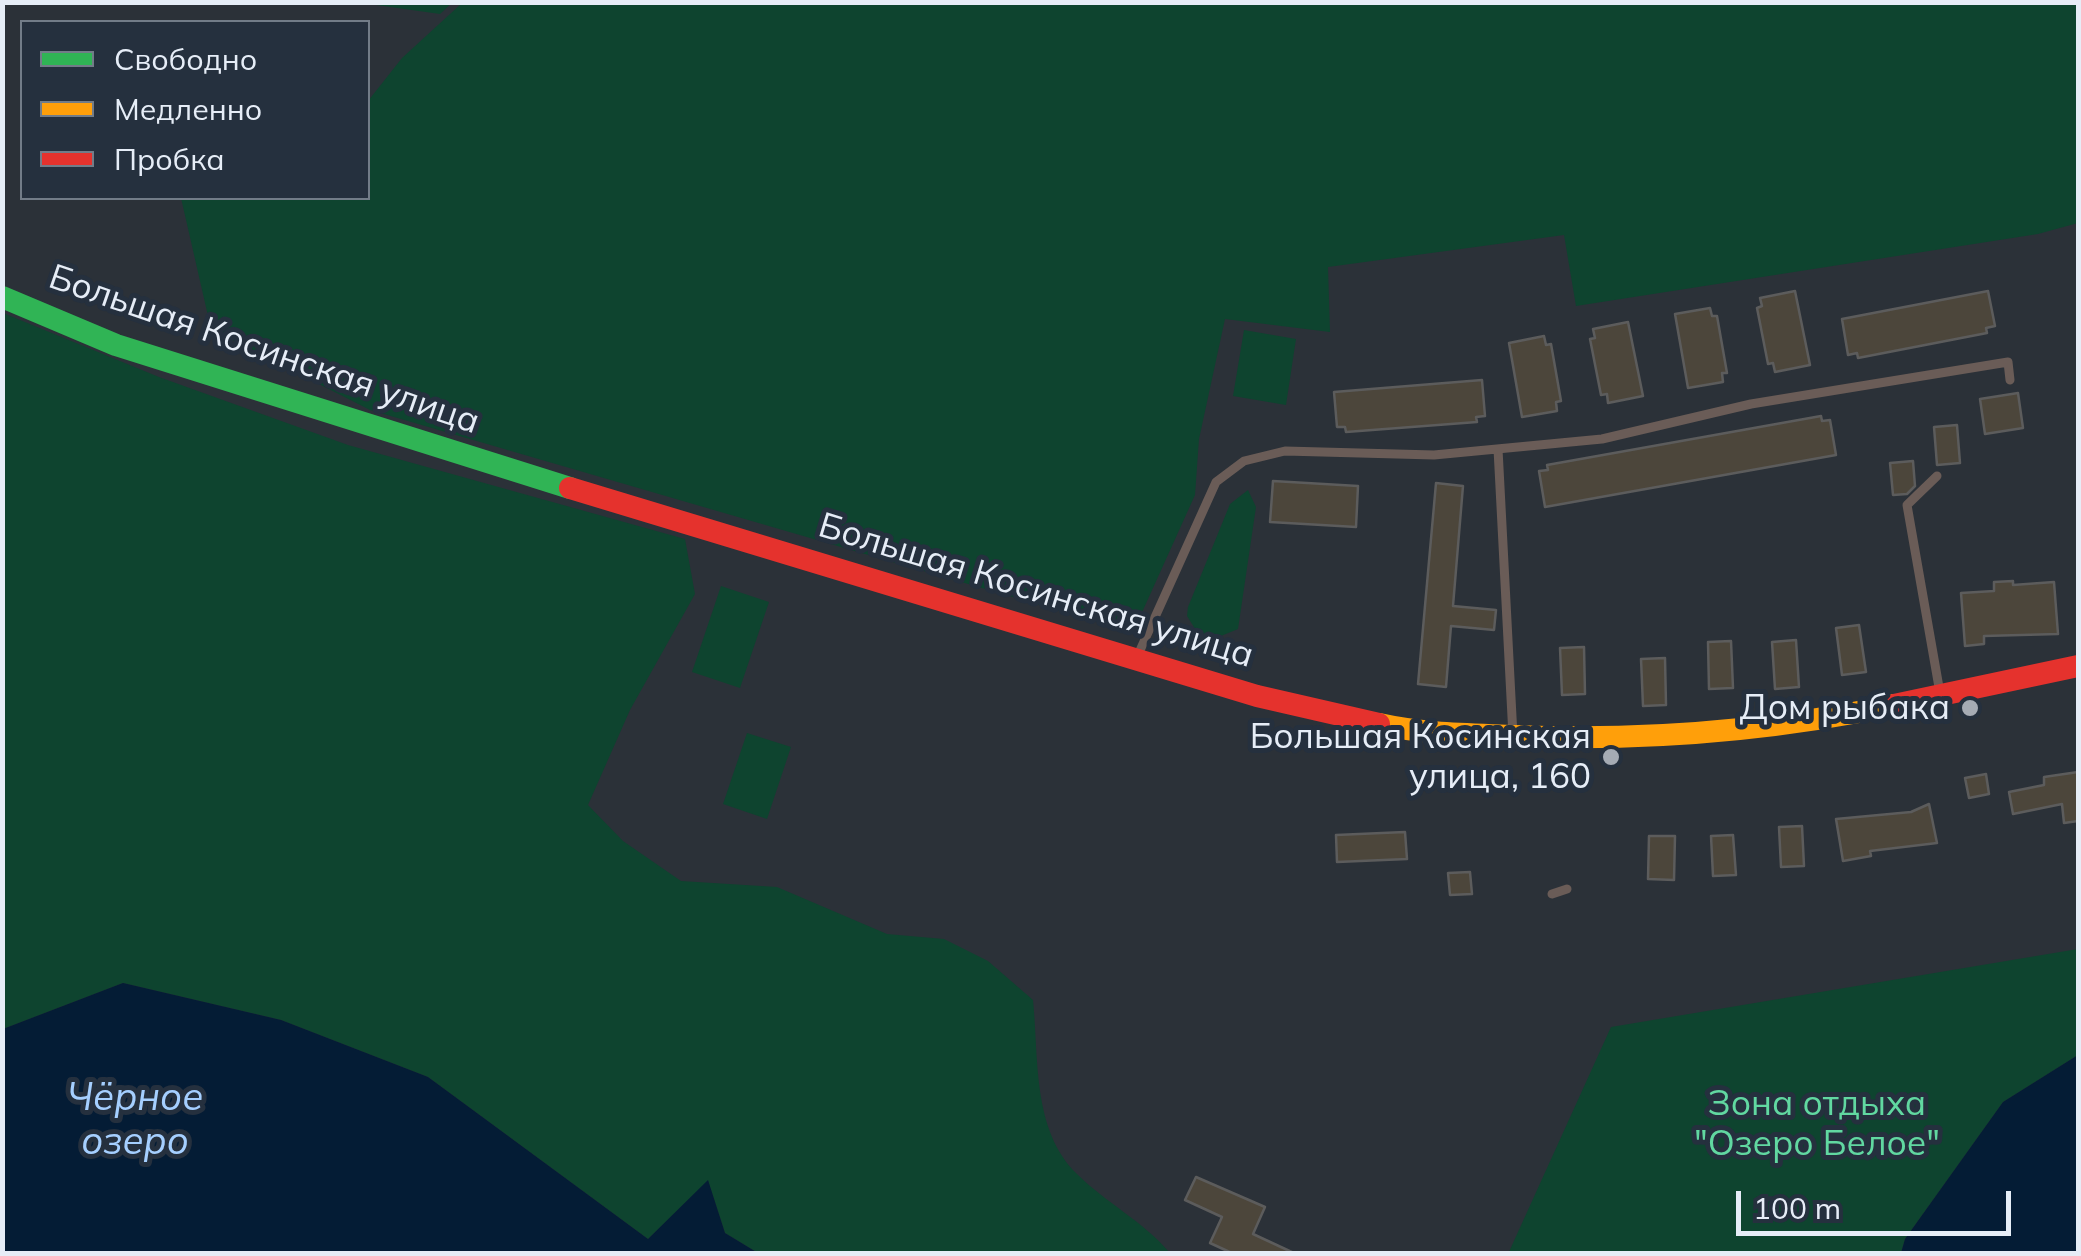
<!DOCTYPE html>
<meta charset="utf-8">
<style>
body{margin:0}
#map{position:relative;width:2081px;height:1256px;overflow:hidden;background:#2b3138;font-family:Mulish,sans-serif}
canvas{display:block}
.frame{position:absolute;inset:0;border:5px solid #e6edf7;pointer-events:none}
.legend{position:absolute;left:20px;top:20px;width:350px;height:180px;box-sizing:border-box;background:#25303e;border:2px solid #727c88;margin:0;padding:12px 18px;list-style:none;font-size:30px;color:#e6edf7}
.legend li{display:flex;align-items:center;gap:20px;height:50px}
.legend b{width:50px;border:2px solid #727c88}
.scale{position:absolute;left:1736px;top:1191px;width:275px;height:45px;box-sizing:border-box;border:5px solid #e6edf7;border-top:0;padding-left:12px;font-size:30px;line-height:35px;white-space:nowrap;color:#e6edf7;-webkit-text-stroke:8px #25303e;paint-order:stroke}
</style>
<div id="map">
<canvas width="2081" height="1256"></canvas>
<div class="frame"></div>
<ul class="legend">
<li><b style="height:12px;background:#30b455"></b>Свободно</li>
<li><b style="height:12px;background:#ff9f0a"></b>Медленно</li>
<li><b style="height:12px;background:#e5322d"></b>Пробка</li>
</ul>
<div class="scale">100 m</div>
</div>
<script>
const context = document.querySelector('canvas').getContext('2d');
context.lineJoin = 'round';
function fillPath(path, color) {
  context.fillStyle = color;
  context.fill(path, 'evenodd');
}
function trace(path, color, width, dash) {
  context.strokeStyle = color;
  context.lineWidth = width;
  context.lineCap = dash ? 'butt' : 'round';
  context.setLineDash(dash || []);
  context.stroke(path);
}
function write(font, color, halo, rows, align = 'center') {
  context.font = font + ' Mulish,sans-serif';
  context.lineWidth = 10;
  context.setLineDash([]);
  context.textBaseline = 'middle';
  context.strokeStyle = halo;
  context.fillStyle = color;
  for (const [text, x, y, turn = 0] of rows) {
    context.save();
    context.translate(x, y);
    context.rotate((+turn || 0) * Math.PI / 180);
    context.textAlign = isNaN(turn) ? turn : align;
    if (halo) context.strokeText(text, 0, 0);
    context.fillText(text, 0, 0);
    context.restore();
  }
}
fillPath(new Path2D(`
 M 362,3 L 452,3 L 440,14 Z
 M 462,3 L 2078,3 L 2078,223 L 2038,234 L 1576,306 L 1564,235 L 1328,267 L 1330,332 L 1225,319 L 1199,439 L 1195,495 L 1139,619 L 1123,629 L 370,410 L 211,329 L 181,198 L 368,198 L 368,101 L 402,58 Z
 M 3,313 L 159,377 L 348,445 L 685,539 L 695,594 L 630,710 L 588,805 L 623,841 L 681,881 L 777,887 L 887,934 L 944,939 L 988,961 L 1033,1000 C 1039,1059 1032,1130 1077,1174 C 1106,1203 1143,1221 1170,1253 L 758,1253 L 725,1233 L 708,1181 L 648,1239 L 428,1077 L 281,1020 L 123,983 L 3,1029 Z
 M 1244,330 L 1296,339 L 1286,405 L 1233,396 Z
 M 1248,490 L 1256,507 L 1238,629 L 1216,638 L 1197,632 L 1187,616 L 1188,607 L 1230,504 Z
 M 721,586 L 769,602 L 740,688 L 692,672 Z
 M 747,733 L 791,747 L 767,819 L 723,804 Z
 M 2078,949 L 2078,1055 L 2003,1102 L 1905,1239 L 1901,1253 L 1508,1254 L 1611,1027 Z`), '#0e442f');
fillPath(new Path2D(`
 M 123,983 L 281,1020 L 428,1077 L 648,1239 L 708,1180 L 725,1233 L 758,1253 L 3,1253 L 3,1029 Z
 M 2078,1055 L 2078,1253 L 1901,1253 L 1905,1239 L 2003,1102 Z`), '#041c35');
const building = new Path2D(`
 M 1795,291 L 1810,365 L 1775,372 L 1773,363 L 1768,364 L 1757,308 L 1762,306 L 1760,298 Z
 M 1988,291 L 1995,326 L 1986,328 L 1987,333 L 1858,358 L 1857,353 L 1848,355 L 1842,319 Z
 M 1710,308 L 1712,316 L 1717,316 L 1727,373 L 1722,373 L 1723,382 L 1688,388 L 1675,314 Z
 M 1628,322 L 1643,396 L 1608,403 L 1607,394 L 1601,395 L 1590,339 L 1595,338 L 1593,329 Z
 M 1544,336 L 1546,345 L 1551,344 L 1561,401 L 1556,402 L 1557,411 L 1522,417 L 1509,343 Z
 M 1482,380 L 1485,416 L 1476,417 L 1477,422 L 1346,432 L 1345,427 L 1337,427 L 1334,392 Z
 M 2018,393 L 2023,428 L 1985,434 L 1980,399 Z
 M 1821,416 L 1822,421 L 1830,420 L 1836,455 L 1545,507 L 1539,471 L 1548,470 L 1547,465 Z
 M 1957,425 L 1960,463 L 1937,465 L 1934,427 Z
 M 1913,461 L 1915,486 L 1907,494 L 1893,495 L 1890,463 Z
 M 1273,481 L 1358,486 L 1356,527 L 1270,522 Z
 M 1436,483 L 1463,486 L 1453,606 L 1496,610 L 1494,630 L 1451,626 L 1446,687 L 1418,684 Z
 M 2013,581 L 2013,585 L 2054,582 L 2058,634 L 1984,636 L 1984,644 L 1965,646 L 1961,593 L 1994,591 L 1994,582 Z
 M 1859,625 L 1866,672 L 1842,675 L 1836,628 Z
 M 1796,640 L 1799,687 L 1775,689 L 1772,642 Z
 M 1731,641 L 1733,688 L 1709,689 L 1708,642 Z
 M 1584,647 L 1585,694 L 1562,695 L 1560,648 Z
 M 1665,658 L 1666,705 L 1643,706 L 1641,659 Z
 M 2078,772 L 2078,821 L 2064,823 L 2062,804 L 2013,814 L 2009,792 L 2044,785 L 2044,777 Z
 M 1986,774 L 1989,794 L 1969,798 L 1965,778 Z
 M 1929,804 L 1937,843 L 1870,851 L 1871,856 L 1843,861 L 1836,819 L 1911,812 Z
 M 1802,826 L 1804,866 L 1781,867 L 1779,827 Z
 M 1405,832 L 1407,859 L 1337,862 L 1336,835 Z
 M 1733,835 L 1736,875 L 1713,876 L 1711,836 Z
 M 1649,836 L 1675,836 L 1674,880 L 1648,879 Z
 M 1470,872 L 1472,894 L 1450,895 L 1448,873 Z
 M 1196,1177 L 1265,1207 L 1253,1234 L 1296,1254 L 1234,1254 L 1210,1243 L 1222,1217 L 1185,1200 Z`);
fillPath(building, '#4c463b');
trace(building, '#5c5c5c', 2.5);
trace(new Path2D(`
 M 1498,449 L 1513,736
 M 1937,476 L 1907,505 L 1940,693
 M 1137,657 L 1216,482 L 1244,461 L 1285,451 L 1434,455 L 1602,439 L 1751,404 L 2008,362 L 2010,380
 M 1552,894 L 1567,889`), '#6a5c57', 9);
trace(new Path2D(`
 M 2,297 L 116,345 L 570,488`), '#30b455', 22);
trace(new Path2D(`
 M 1379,724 C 1424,734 1469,734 1515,736 C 1643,741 1770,731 1894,705`), '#ff9f0a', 22);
trace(new Path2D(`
 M 570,488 L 1257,696 L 1379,724
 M 1894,705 L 2078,666`), '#e5322d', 22);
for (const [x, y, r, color] of [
 [1970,708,10,"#a5abb4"],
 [1611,757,10,"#a5abb4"]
]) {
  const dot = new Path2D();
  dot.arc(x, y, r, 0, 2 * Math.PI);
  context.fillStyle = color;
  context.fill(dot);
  trace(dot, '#25303e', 4);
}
write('35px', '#e6edf7', '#25303e', [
 ["Большая Косинская улица",264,350,19],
 ["Большая Косинская улица",1036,591,17]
]);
write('35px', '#e6edf7', '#25303e', [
 ["Дом рыбака",1950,708],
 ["Большая Косинская",1591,737],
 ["улица, 160",1591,777]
], 'right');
write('35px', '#61d8a1', '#25303e', [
 ["Зона отдыха",1817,1104],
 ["\"Озеро Белое\"",1817,1144]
]);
write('italic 38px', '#a5cfff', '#25303e', [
 ["Чёрное",135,1099],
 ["озеро",135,1143]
]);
</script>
